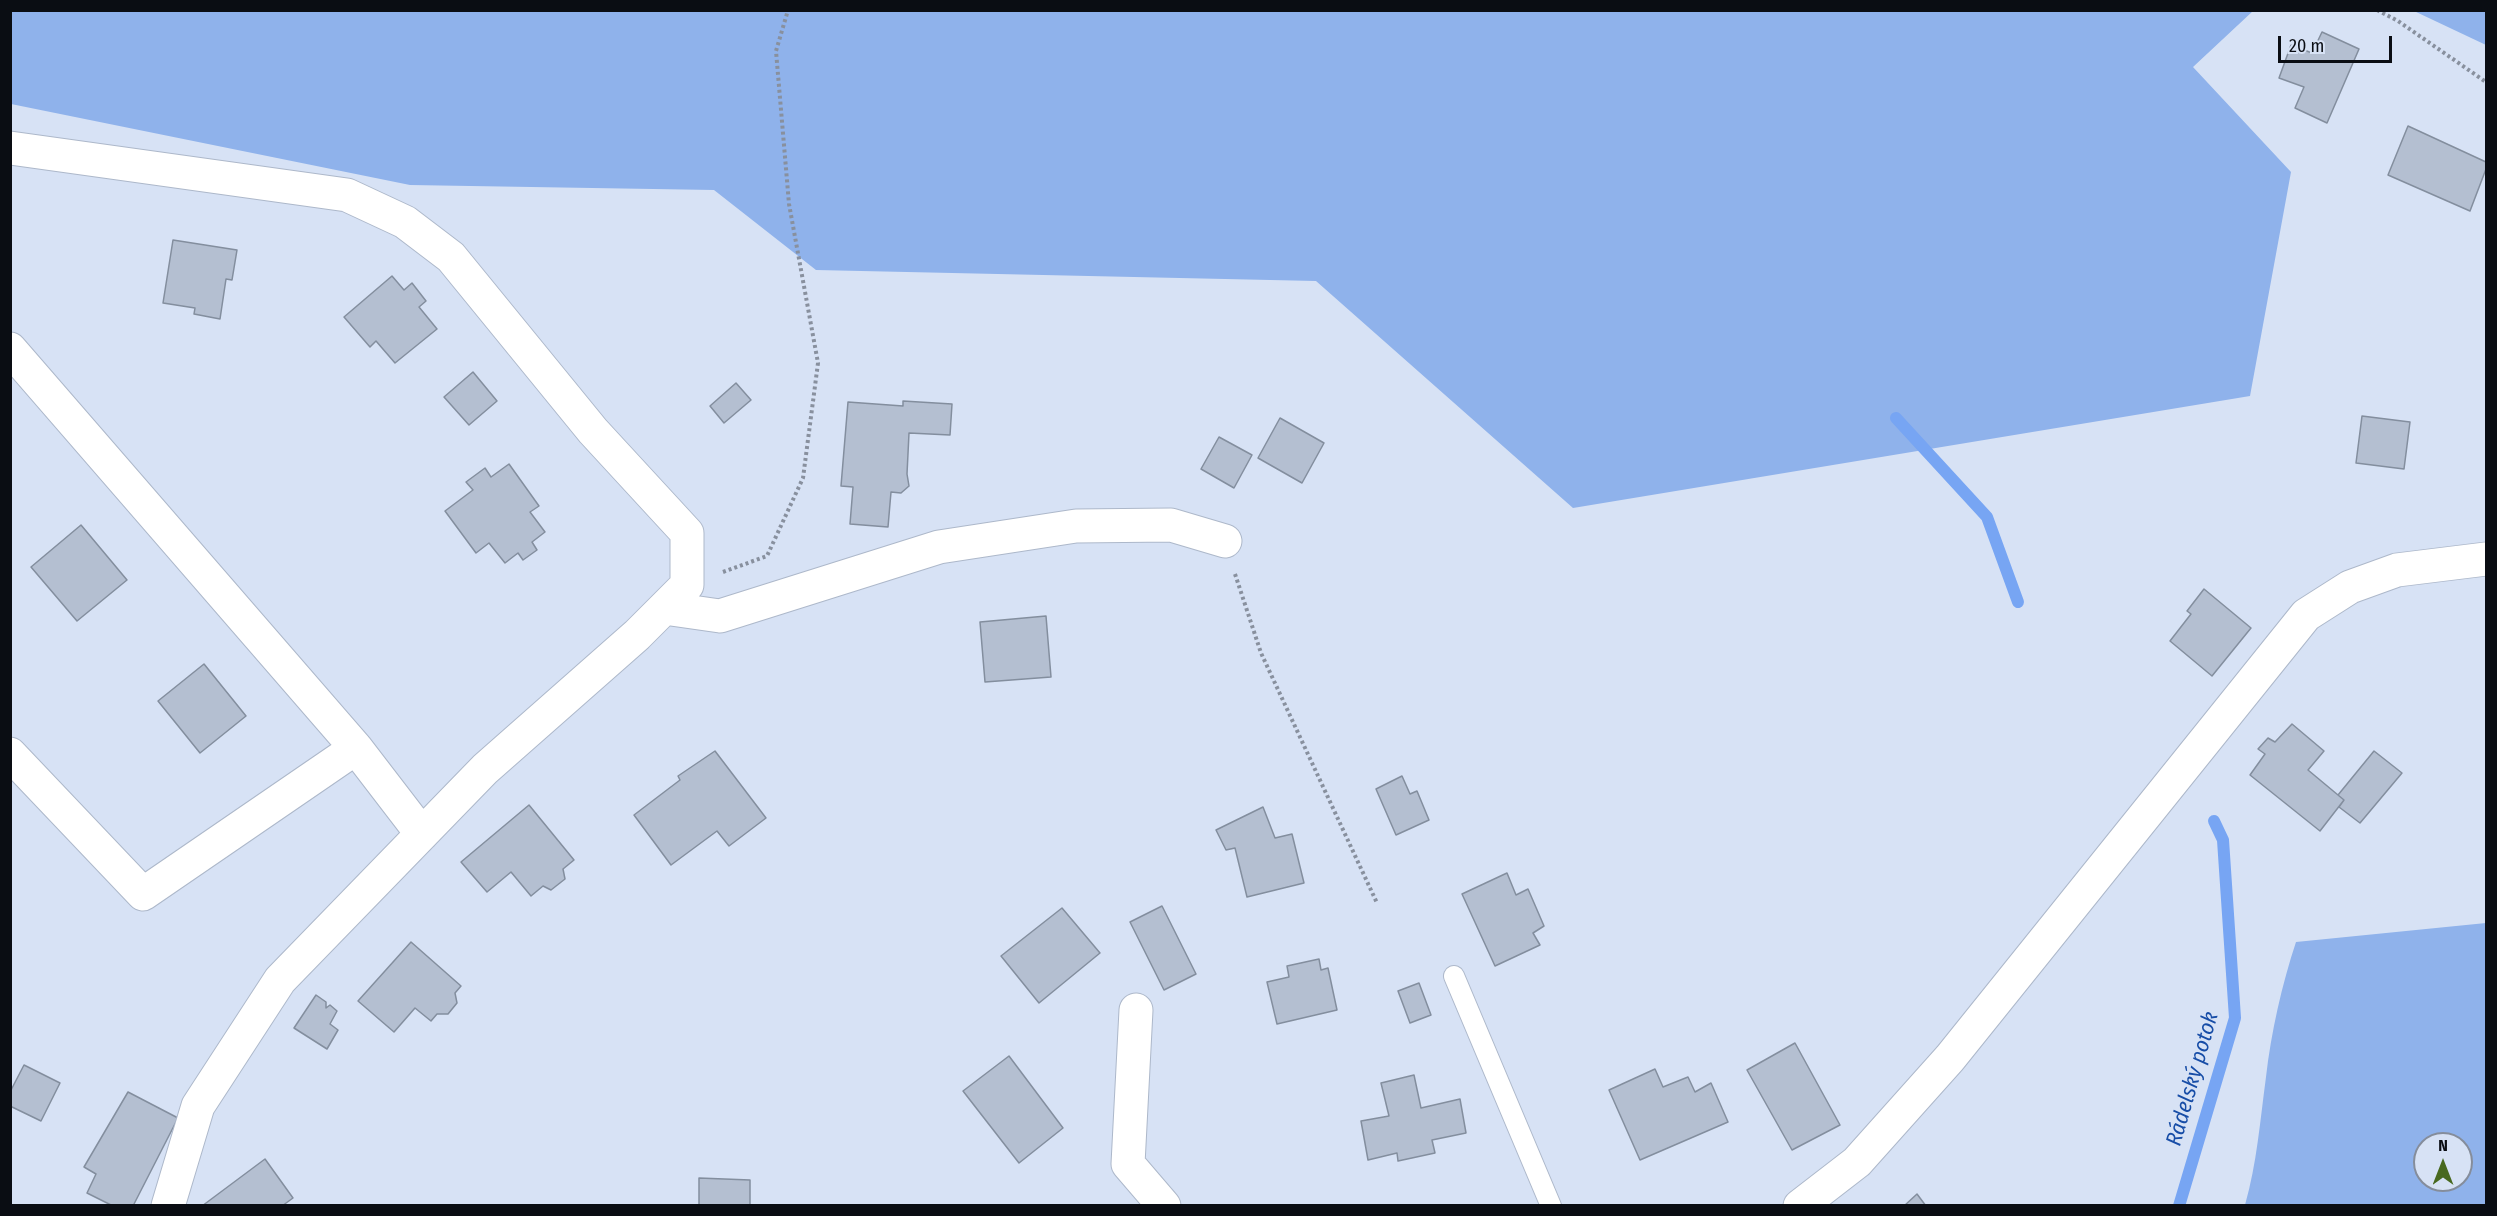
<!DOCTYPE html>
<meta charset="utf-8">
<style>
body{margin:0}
#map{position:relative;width:2497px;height:1216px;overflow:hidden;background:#d7e2f5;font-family:"Fira Sans Condensed",sans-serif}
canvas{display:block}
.frame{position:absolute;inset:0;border:12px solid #0a0d13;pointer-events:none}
.north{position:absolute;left:2413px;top:1132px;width:60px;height:60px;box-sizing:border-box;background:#d7e2f5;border:2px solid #858d9b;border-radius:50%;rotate:0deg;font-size:16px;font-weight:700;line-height:24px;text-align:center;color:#0a0d13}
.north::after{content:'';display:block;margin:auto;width:21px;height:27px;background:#48691f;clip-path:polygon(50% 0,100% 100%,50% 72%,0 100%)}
.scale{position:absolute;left:2278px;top:36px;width:114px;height:27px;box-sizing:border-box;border:3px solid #0a0d13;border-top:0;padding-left:8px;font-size:18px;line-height:21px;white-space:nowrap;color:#0a0d13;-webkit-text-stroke:4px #d7e2f5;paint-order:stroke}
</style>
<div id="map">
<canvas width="2497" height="1216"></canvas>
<div class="frame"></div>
<div class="north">N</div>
<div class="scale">20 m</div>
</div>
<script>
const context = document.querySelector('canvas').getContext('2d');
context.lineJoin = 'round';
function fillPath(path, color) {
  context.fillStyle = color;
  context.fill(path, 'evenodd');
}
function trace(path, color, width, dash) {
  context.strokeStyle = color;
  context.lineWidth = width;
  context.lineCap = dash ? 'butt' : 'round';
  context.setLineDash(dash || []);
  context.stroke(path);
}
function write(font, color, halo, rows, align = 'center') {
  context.font = font + ' "Fira Sans Condensed",sans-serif';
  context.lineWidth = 4.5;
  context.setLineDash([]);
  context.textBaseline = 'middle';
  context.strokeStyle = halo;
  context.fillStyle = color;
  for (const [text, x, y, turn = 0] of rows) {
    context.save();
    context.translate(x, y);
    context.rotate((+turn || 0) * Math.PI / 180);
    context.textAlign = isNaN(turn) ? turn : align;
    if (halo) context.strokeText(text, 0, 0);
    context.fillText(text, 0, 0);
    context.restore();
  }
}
fillPath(new Path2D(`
 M 10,11 L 2253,11 L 2193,67 L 2291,172 L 2250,396 L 1573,508 L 1316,281 L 816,270 L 714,190 L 410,185 L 11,104 Z
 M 2414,11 L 2486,11 L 2486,45 Z
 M 2486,923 L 2486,1205 L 2245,1205 C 2257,1163 2260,1121 2266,1077 C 2271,1033 2282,984 2296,942 ZM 2425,1144 L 2461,1144 L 2461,1180 L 2425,1180 Z`), '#8fb2eb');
trace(new Path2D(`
 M 1896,418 L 1987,517 L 2018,602
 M 2179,1206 L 2235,1018 L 2223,840 L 2214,821`), '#77a5f3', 12);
const building = new Path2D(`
 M 2322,32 L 2359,49 L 2327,123 L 2295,108 L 2304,87 L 2279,78 L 2291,45 L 2312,53 Z
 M 2408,126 L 2486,162 L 2486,169 L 2470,211 L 2388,175 Z
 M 173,240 L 237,250 L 232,280 L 226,279 L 220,319 L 194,314 L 195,308 L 163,303 Z
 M 392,276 L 404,290 L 412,283 L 426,301 L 419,307 L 437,329 L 395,363 L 376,341 L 370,347 L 344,317 Z
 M 473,372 L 497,401 L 469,425 L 444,397 Z
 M 736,383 L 751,400 L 724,423 L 710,406 Z
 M 903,401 L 952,404 L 950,435 L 909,433 L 907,474 L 909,486 L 901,493 L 891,492 L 888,527 L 850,524 L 853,487 L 841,486 L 848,402 L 903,406 Z
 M 2362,416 L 2410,422 L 2404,469 L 2356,463 Z
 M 1280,418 L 1324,443 L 1302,483 L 1258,458 Z
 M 1219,437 L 1252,455 L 1234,488 L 1201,469 Z
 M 509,464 L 539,506 L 530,512 L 545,532 L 532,542 L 537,550 L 523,560 L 518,553 L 505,563 L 489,543 L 476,553 L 445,511 L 473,490 L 466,482 L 485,468 L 491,477 Z
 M 81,525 L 127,580 L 77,621 L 31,567 Z
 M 2204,589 L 2251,628 L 2212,676 L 2170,641 L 2191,614 L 2187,611 Z
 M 1046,616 L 1051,677 L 985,682 L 980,622 Z
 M 204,664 L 246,716 L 200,753 L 158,701 Z
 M 2292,724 L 2324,751 L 2308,770 L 2344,800 L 2320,831 L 2250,775 L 2265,754 L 2258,749 L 2268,738 L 2275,742 Z
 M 715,751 L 766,818 L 729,846 L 717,831 L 671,865 L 634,815 L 680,780 L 678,776 Z
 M 2374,751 L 2402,773 L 2360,823 L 2339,807 L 2344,800 L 2338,795 Z
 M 1402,776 L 1410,794 L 1417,791 L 1429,820 L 1396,835 L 1376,789 Z
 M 529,805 L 574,860 L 563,869 L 565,879 L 551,890 L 543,886 L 531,896 L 511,872 L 487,892 L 461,862 Z
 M 1263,807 L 1275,838 L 1292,834 L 1304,883 L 1247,897 L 1235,848 L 1226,850 L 1216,830 Z
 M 1507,873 L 1516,895 L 1528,889 L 1544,926 L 1533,933 L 1540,945 L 1495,966 L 1462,894 Z
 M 1162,906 L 1196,974 L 1164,990 L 1130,922 Z
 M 1062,908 L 1100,953 L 1039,1003 L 1001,956 Z
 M 411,942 L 461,986 L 455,993 L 457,1003 L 448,1014 L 437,1014 L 431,1021 L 415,1008 L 394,1032 L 358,1001 Z
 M 1319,959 L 1321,970 L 1328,968 L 1337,1010 L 1277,1024 L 1267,982 L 1289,977 L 1287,966 Z
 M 1419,983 L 1431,1015 L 1410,1023 L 1398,991 Z
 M 316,995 L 326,1002 L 326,1008 L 330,1005 L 337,1011 L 330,1024 L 338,1030 L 327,1049 L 294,1028 Z
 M 1795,1043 L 1840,1125 L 1792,1150 L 1747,1070 Z
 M 1009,1056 L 1063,1128 L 1019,1163 L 963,1091 Z
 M 24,1065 L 60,1083 L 41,1121 L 10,1106 L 10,1092 Z
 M 1655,1069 L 1663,1087 L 1688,1077 L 1695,1092 L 1711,1083 L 1728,1122 L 1640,1160 L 1609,1090 Z
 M 1414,1075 L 1421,1108 L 1460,1099 L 1466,1133 L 1432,1140 L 1435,1153 L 1398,1161 L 1397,1153 L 1368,1160 L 1361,1121 L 1389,1116 L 1381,1083 Z
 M 128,1092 L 178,1118 L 133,1206 L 113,1206 L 87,1193 L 96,1174 L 84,1167 Z
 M 265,1159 L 293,1198 L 282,1206 L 202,1206 Z
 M 699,1178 L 750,1180 L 750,1206 L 699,1206 Z
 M 1917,1194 L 1926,1206 L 1904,1206 Z`);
fillPath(building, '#b4bfd1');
trace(building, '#838e9e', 1.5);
const service = new Path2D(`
 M 1454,976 L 1551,1206`);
const minor = new Path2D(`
 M 10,148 L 347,195 L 405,222 L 451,257 L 593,431 L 687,533 L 687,585 L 637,635 L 485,769 L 280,980 L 198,1106 L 168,1206
 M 10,349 L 356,748 L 422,834
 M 664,608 L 720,616 L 939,547 L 1076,526 L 1171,525 L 1225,541
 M 10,754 L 143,894 L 356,748
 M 1136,1010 L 1128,1164 L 1164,1206`);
const tertiary = new Path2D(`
 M 1800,1206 L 1857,1162 L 1950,1058 L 2306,615 L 2350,587 L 2397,570 L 2486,559`);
trace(service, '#adb8ca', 22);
trace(minor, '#adb8ca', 35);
trace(tertiary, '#adb8ca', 35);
trace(new Path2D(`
 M 2377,10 L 2398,21 L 2486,82
 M 723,572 L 767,556 L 803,478 L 818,363 L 789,204 L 776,51 L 788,10
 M 1235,574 L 1261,653 L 1377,903`), '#88909e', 4, [3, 3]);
trace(service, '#fff', 20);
trace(minor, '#fff', 33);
trace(tertiary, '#fff', 33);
write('italic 22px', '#174da7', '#d7e2f5', [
 ["Rádelský potok",2193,1079,-74]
]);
</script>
